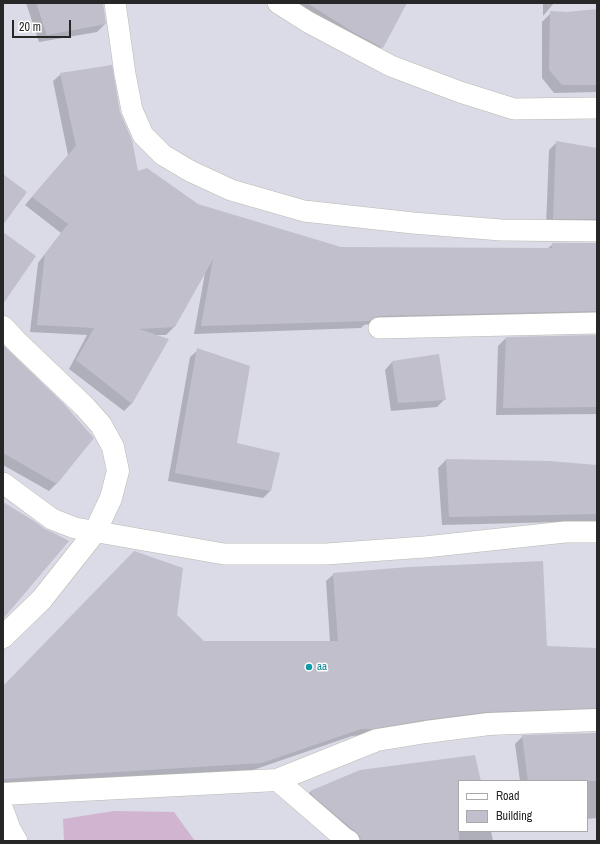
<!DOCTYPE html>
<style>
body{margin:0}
#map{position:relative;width:600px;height:844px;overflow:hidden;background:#dbdbe8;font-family:"Archivo Narrow",sans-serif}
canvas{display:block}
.frame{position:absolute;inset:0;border:4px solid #272727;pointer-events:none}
.legend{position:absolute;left:458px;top:780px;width:130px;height:52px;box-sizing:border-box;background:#fff;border:1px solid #a9a9a9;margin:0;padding:5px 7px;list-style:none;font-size:12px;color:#272727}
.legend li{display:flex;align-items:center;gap:8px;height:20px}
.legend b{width:20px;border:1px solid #a9a9a9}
.scale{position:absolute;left:12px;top:20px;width:59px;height:18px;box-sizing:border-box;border:2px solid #272727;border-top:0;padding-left:5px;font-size:12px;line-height:14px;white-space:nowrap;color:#272727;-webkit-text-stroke:3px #fff;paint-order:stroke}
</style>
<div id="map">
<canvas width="600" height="844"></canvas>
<div class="frame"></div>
<ul class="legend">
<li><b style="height:5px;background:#fff"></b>Road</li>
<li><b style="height:11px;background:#c0bfcb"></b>Building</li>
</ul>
<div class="scale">20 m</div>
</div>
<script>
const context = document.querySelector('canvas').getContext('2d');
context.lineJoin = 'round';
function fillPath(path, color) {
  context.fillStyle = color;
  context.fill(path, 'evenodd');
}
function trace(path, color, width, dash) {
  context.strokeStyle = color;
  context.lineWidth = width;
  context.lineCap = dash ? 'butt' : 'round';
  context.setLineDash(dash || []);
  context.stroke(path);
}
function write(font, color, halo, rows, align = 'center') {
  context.font = font + ' "Archivo Narrow",sans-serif';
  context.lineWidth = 3;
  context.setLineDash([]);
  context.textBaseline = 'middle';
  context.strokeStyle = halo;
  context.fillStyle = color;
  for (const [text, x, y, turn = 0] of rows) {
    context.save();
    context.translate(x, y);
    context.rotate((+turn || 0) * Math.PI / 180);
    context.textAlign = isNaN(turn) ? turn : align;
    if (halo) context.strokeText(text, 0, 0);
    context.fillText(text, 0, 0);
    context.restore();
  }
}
fillPath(new Path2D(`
 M 114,811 L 174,812 L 195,841 L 64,841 L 63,819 Z`), '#d0b4d0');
fillPath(new Path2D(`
 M 26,3 L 102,3 L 105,24 L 97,32 L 39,42 Z
 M 288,3 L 404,3 L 405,4 L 382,47 L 374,55 Z
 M 543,3 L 554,3 L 543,16 Z
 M 597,10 L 597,92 L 554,93 L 542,78 L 542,22 L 550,14 Z
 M 61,74 L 119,113 L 137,172 L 198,205 L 341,248 L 547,249 L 553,244 L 597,244 L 597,322 L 370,324 L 364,325 L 361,328 L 194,334 L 205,273 L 174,327 L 166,335 L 156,335 L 132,403 L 124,411 L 69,369 L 87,335 L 30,332 L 38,263 L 61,233 L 25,205 L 68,155 L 53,81 Z
 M 557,142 L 597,149 L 597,228 L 546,226 L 549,150 Z
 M 597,336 L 597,414 L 496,415 L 498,346 L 506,338 Z
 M 3,347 L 57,483 L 49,491 L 3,465 Z
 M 198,350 L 236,443 L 270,491 L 263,498 L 168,481 L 190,357 Z
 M 392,362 L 445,399 L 437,407 L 391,411 L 385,370 Z
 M 446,460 L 548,462 L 597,466 L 597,521 L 442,525 L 438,468 Z
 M 334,574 L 546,647 L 597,649 L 597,718 L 352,736 L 253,770 L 3,785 L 3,687 L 176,616 L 203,642 L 330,642 L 326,581 Z
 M 597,734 L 597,818 L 587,819 L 587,781 L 520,781 L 515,744 L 523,736 Z
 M 360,771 L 480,781 L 459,781 L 459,831 L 491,831 L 493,841 L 350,841 L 303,800 L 310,792 Z`), '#0003');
fillPath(new Path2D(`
 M 36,3 L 103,3 L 106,24 L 47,35 Z
 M 307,3 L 407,3 L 383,48 L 353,32 Z
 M 597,9 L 597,85 L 562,85 L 549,70 L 550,11 L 567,12 Z
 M 112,65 L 120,112 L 132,140 L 138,171 L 147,168 L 198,204 L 341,247 L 552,248 L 552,243 L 597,243 L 597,311 L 379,316 L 373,318 L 370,321 L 201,326 L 213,259 L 175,327 L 139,329 L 169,339 L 132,404 L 76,360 L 94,328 L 37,325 L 45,254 L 68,224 L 32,197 L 76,146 L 60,73 Z
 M 556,141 L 597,148 L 597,219 L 553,219 Z
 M 3,174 L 27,192 L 3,225 Z
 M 3,232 L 36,256 L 3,304 Z
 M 597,335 L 597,407 L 503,408 L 506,337 Z
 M 3,345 L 64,404 L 94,438 L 57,484 L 3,453 Z
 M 197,348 L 250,366 L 237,443 L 280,453 L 271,491 L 175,473 Z
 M 439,354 L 446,400 L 398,403 L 392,361 Z
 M 446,459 L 549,461 L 597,465 L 597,514 L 449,517 Z
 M 3,502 L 34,521 L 45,529 L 54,533 L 69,541 L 3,619 Z
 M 134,551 L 183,568 L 177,615 L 204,641 L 338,641 L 333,573 L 409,567 L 543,561 L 547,646 L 597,648 L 597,708 L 487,712 L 424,720 L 372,729 L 361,729 L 262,763 L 3,779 L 3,686 Z
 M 597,733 L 597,781 L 528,781 L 522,735 Z
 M 475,755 L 481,781 L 459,781 L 459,841 L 361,841 L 360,836 L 355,831 L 351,828 L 313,796 L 310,791 L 360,770 Z`), '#c0bfcb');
const minor = new Path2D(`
 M 115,3 L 125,74 L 132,110 L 143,135 L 163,155 L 190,171 L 231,190 L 304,211 L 413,223 L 501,230 L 597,231
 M 278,3 L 308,22 L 391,66 L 460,92 L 514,109 L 597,108
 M 379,328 L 597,323
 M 3,483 L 52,519 L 75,528 L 224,554 L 326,554 L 425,547 L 565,532 L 597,532
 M 277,780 L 344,838 L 349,841
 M 3,810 L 10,829 L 17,841`);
const tertiary = new Path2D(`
 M 3,327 L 18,343 L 85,407 L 101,425 L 113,447 L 118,471 L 111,498 L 95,532 L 42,599 L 3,637
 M 3,794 L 277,780 L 377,740 L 426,732 L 489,724 L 597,720`);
trace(minor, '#b7baae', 22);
trace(tertiary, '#b7baae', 23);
trace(minor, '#fff', 21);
trace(tertiary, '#fff', 22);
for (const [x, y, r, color] of [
 [309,667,4,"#0f9aa8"]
]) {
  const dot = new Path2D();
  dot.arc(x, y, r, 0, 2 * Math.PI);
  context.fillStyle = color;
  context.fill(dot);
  trace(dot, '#fff', 1.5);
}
write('11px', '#0d838f', '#fff', [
 ["aa",317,667]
], 'left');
</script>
